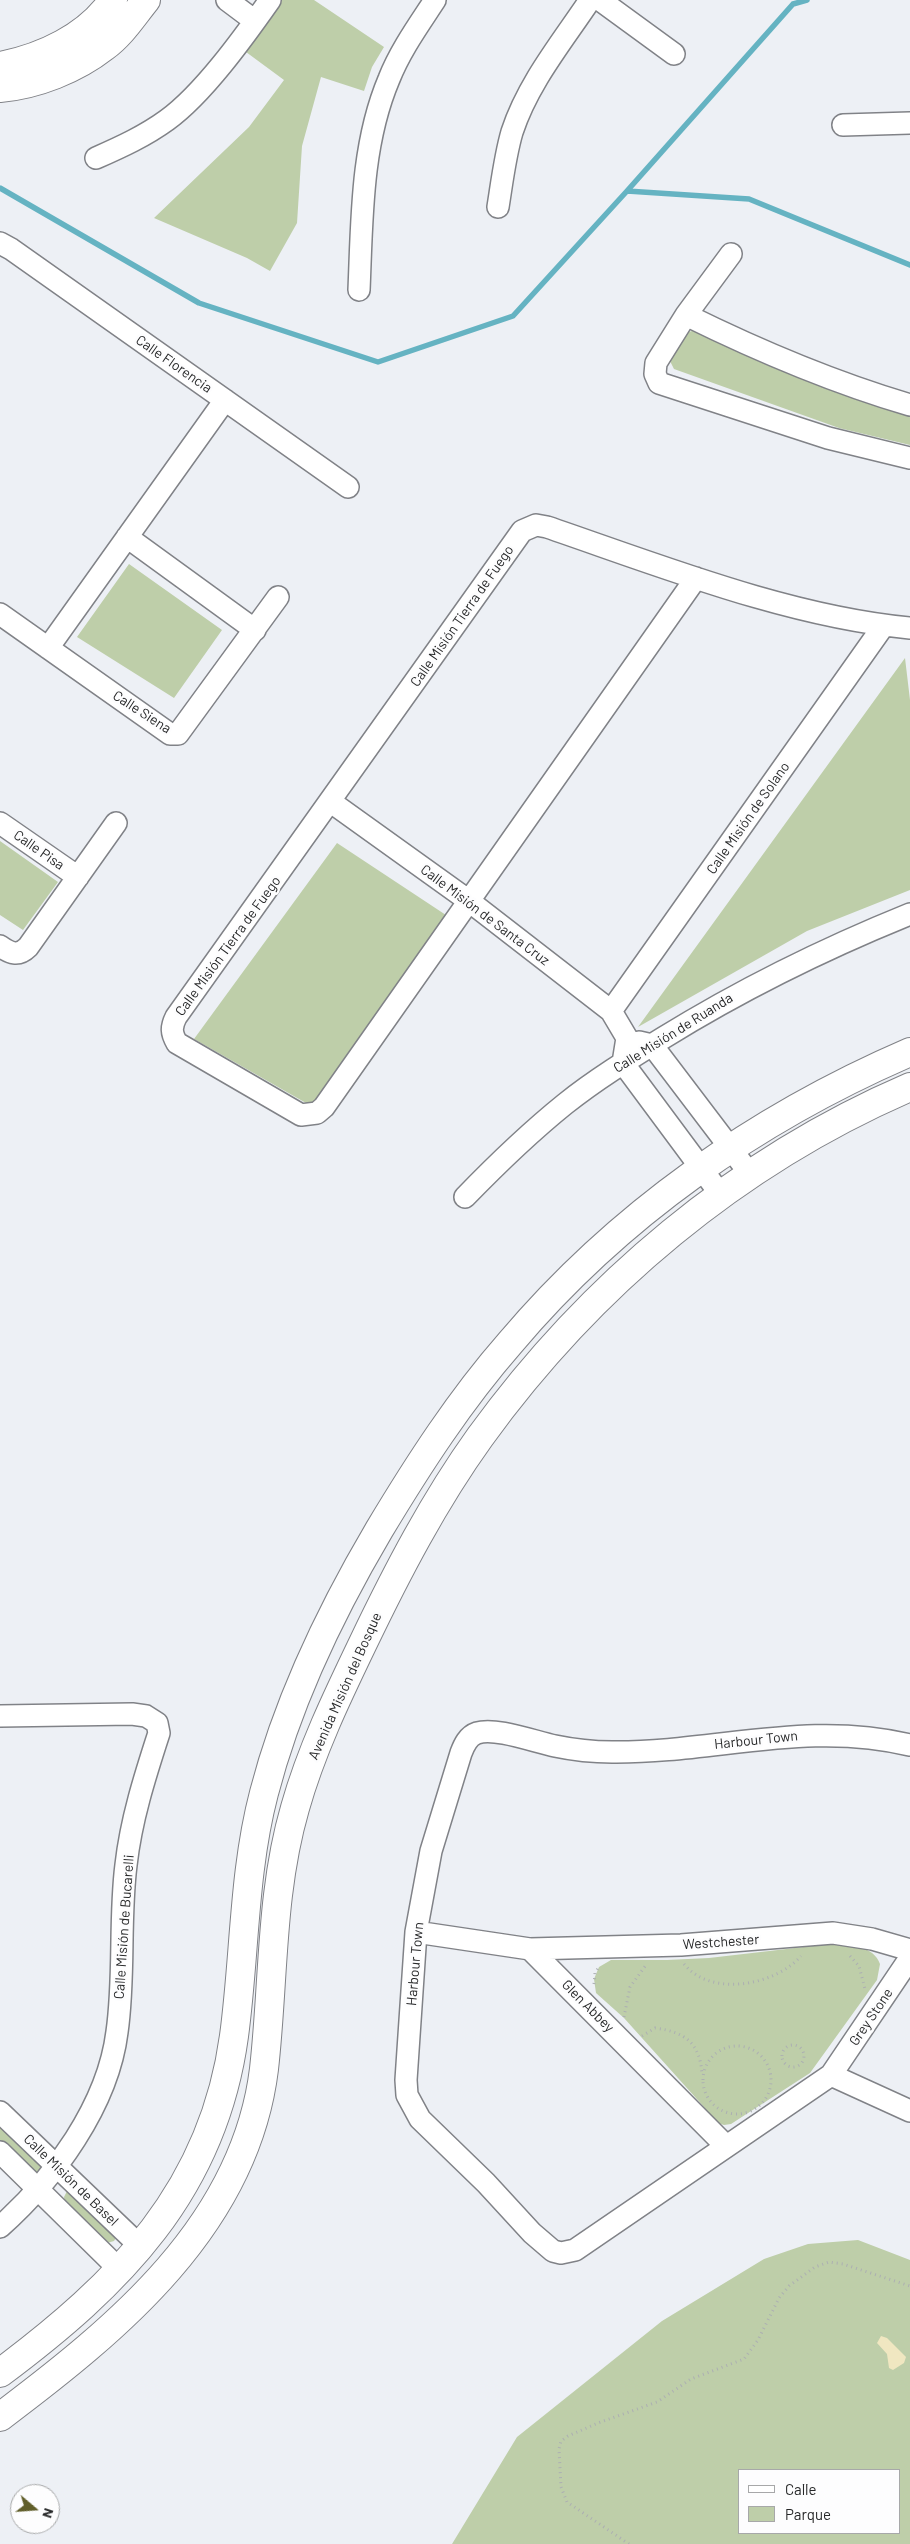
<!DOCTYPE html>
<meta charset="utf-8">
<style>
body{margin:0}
#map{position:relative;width:910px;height:2544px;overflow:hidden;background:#edf0f5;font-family:Barlow,sans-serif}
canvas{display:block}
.legend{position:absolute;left:738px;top:2469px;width:162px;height:65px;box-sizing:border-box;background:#fdfdfe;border:1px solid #a7a8a9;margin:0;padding:6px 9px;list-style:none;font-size:15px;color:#272829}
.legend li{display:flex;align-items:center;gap:10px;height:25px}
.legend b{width:25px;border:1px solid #a7a8a9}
.north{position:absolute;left:10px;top:2484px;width:50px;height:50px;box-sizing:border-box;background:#fdfdfe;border:1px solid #a7a8a9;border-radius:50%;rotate:108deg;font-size:14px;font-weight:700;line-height:20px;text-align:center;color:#272829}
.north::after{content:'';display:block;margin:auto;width:18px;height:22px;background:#605e2a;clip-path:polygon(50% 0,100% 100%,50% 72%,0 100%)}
</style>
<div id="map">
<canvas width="910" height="2544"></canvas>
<ul class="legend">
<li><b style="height:6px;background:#fff"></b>Calle</li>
<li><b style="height:14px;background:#becea9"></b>Parque</li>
</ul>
<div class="north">N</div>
</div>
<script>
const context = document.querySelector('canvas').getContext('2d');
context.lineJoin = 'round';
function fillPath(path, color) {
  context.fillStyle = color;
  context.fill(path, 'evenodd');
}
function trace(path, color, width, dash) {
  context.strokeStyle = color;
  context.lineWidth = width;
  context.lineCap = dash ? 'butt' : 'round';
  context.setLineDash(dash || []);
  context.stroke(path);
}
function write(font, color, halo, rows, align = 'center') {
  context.font = font + ' Barlow,sans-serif';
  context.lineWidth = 5;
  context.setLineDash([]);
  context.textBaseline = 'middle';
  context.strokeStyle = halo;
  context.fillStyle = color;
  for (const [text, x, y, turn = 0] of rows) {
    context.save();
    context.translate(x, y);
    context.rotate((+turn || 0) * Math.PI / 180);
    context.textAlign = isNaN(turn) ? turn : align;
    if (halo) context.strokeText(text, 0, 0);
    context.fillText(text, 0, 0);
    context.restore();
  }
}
fillPath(new Path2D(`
 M 279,0 L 314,0 L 384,47 L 372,67 L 364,91 L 321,77 L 302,146 L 297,223 L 270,271 L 247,258 L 154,218 L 249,127 L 284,80 L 246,52 Z
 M 697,329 L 794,375 L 896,412 L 910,415 L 910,445 L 839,428 L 674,369 L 669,359 L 689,332 Z
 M 129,564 L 222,630 L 174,698 L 77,637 Z
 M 905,658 L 910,700 L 910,890 L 807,931 L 638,1027 Z
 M 0,841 L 58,882 L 23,930 L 0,915 Z
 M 337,843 L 455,921 L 320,1111 L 194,1039 Z
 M 821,1945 C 840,1945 872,1942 880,1964 L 877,1980 L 810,2073 L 731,2124 L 724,2125 L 712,2121 L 704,2107 L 624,2018 L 596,1993 L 594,1979 L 599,1967 L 611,1960 L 667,1960 L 709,1958 Z
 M 0,2125 L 42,2166 L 40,2173 L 34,2175 L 0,2143 Z
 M 72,2190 L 117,2236 L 114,2241 L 107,2243 L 65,2203 L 64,2197 L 67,2191 Z
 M 858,2240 L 910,2260 L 910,2544 L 452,2544 L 517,2437 L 662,2321 L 764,2259 L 808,2244 ZM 739,2470 L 899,2470 L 899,2533 L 739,2533 Z`), '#becea9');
fillPath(new Path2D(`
 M 881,2336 L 887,2338 L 906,2357 L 904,2363 L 893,2370 L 889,2368 L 887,2354 L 877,2343 Z`), '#f0e7c1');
trace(new Path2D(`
 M 0,188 L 199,303 L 378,362 L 513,316 L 627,191 L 749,199 L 910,265
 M 627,191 L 793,4 L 807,0`), '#65b3c2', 5.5);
const street = new Path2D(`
 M 227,0 L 255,21
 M 600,0 L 674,54
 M 843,125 L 910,123
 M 96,158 C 121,147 145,136 167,120 C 203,94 244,37 270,0
 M 498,207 C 502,182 505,156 512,132 C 528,83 562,42 590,0
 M 0,243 L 11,249 L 348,487
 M 731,254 L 686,315 L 656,363 L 655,374 L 659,383 L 828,438 L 910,458
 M 359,290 C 362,220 361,145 389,79 C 400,51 418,26 435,0
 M 686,315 C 759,351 832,382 910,405
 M 127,537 L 255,630
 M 696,578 L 324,1107 L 317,1113 L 301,1115 L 177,1043 C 171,1033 171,1027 176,1017 L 522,531 L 536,525 L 547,527 C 661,566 790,617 910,628
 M 0,614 L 170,734 L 178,734 L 278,597
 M 48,648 L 225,400
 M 331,802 L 469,901 L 611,1011 L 627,1038 L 623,1063 L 721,1195
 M 0,823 L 78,877
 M 0,946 C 10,953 18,957 28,947 L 116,823
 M 611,1011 L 884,625
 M 639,1042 L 652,1045 L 750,1174
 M 465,1197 C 497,1164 529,1133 565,1104 C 595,1080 629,1059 663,1038 C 744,988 821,950 910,914
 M 0,1716 L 132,1714 L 146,1716 L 157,1723 L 159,1733 C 145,1776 131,1820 126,1865 C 119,1920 125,1977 117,2032 C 108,2105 54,2179 0,2227
 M 910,1745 C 807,1720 714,1753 612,1752 C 593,1752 574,1750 555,1746 C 535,1742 496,1727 477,1733 C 468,1736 464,1745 461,1753 L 431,1851 L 416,1932 L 406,2080 L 407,2095 L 420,2119 L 486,2183 L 532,2233 L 553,2251 L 561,2253 L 575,2250 L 831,2075 L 910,1958
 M 416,1932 L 530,1949 L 681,1945 L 833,1933 L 872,1939 L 910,1950
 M 530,1949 L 726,2146
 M 831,2075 L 910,2111
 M 0,2112 L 141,2247
 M 0,2152 L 120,2270`);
const secondary = new Path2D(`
 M 0,66 C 42,58 88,37 113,0
 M 0,88 C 36,85 76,69 104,47 C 121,35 133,16 146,0
 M 0,2373 C 119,2284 213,2191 234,2036 C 245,1955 243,1873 264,1793 C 288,1700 330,1613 379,1530 C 418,1465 460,1400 510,1343 C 618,1215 757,1118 910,1052
 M 0,2417 C 117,2329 245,2225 264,2069 C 274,1981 270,1894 295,1808 C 311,1751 337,1697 363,1643 C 397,1572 434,1501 480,1437 C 590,1285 738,1161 910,1087`);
trace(street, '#808287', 24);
trace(secondary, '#808287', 30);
trace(new Path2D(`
 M 850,1956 L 859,1966 L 865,1989
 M 684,1964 C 711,1998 776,1985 801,1956
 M 594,1984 L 595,1973 L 599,1967
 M 624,2017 L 630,1987 L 646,1965
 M 642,2036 L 655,2028 C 685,2032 700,2043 702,2074
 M782 2056a11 11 0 1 1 22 0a11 11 0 1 1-22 0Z
 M703 2080a34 34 0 1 1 68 0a34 34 0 1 1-68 0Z
 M 629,2544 L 567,2502 L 561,2487 L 559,2449 L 561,2441 L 568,2436 L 598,2423 L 657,2402 L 691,2379 L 744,2359 L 758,2340 L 779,2298 L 789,2286 L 815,2267 L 829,2262 L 843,2264 L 910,2286`), '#acafb2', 3, [1, 4]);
trace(street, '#fff', 21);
trace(secondary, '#fff', 28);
write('14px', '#272829', '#fdfdfe', [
 ["Calle Florencia",174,364,35],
 ["Calle Misión Tierra de Fuego",462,616,-55],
 ["Calle Siena",142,712,33],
 ["Calle Misión de Solano",748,818,-55],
 ["Calle Pisa",39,850,35],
 ["Calle Misión de Santa Cruz",485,915,37],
 ["Calle Misión Tierra de Fuego",228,946,-54],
 ["Calle Misión de Ruanda",673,1033,-32],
 ["Avenida Misión del Bosque",345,1686,-66],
 ["Harbour Town",756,1740,-6],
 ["Calle Misión de Bucarelli",124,1927,-86],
 ["Westchester",721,1942,-4],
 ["Harbour Town",415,1964,-85],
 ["Glen Abbey",588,2006,45],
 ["Grey Stone",871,2017,-56],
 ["Calle Misión de Basel",71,2180,44]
]);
</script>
